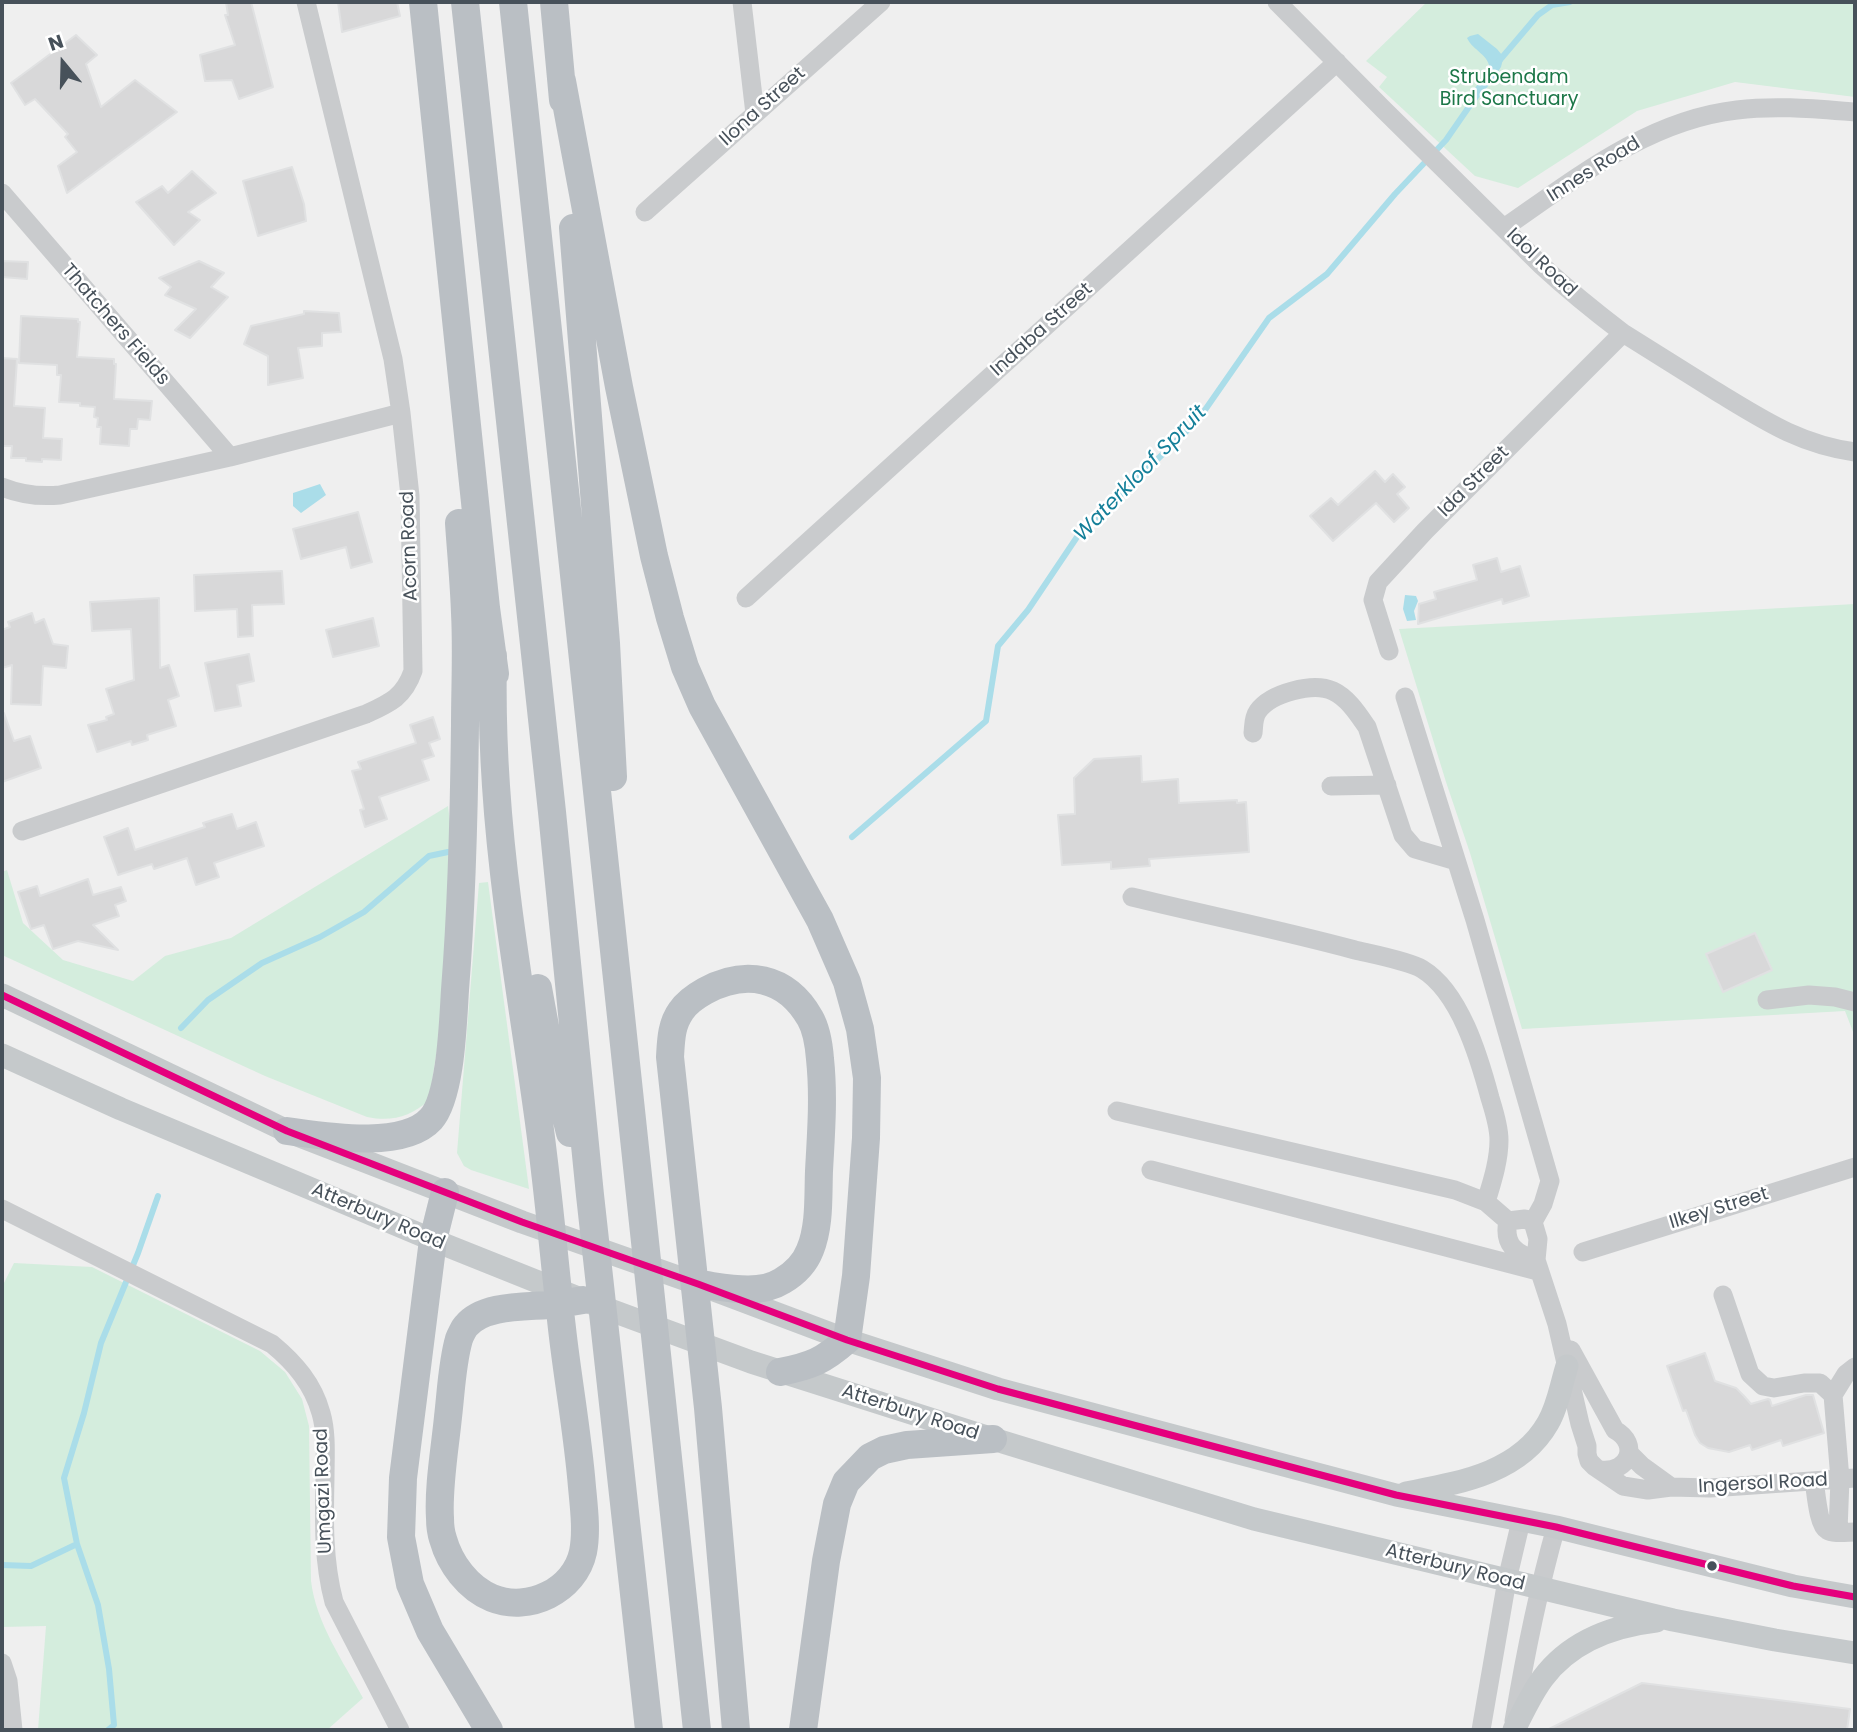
<!DOCTYPE html>
<style>
body{margin:0}
#map{position:relative;width:1857px;height:1732px;overflow:hidden;background:#efefef;font-family:Poppins,sans-serif}
canvas{display:block}
.frame{position:absolute;inset:0;border:4px solid #47515a;pointer-events:none}
.north{position:absolute;left:28px;top:28px;width:70px;height:70px;-webkit-text-stroke:5px #fff;paint-order:stroke;rotate:341deg;font-size:19px;font-weight:700;line-height:28px;text-align:center;color:#47515a}
.north::after{content:'';display:block;margin:auto;width:24px;height:32px;background:#47515a;clip-path:polygon(50% 0,100% 100%,50% 72%,0 100%)}
</style>
<div id="map">
<canvas width="1857" height="1732"></canvas>
<div class="frame"></div>
<div class="north">N</div>
</div>
<script>
const context = document.querySelector('canvas').getContext('2d');
context.lineJoin = 'round';
function fillPath(path, color) {
  context.fillStyle = color;
  context.fill(path, 'evenodd');
}
function trace(path, color, width, dash) {
  context.strokeStyle = color;
  context.lineWidth = width;
  context.lineCap = dash ? 'butt' : 'round';
  context.setLineDash(dash || []);
  context.stroke(path);
}
function write(font, color, halo, rows, align = 'center') {
  context.font = font + ' Poppins,sans-serif';
  context.lineWidth = 5;
  context.setLineDash([]);
  context.textBaseline = 'middle';
  context.strokeStyle = halo;
  context.fillStyle = color;
  for (const [text, x, y, turn = 0] of rows) {
    context.save();
    context.translate(x, y);
    context.rotate((+turn || 0) * Math.PI / 180);
    context.textAlign = isNaN(turn) ? turn : align;
    if (halo) context.strokeText(text, 0, 0);
    context.fillText(text, 0, 0);
    context.restore();
  }
}
fillPath(new Path2D(`
 M 1427,2 L 1855,2 L 1855,97 L 1735,82 L 1637,111 L 1518,188 L 1475,176 L 1379,87 L 1387,77 L 1366,61 Z
 M 1855,604 L 1855,1037 L 1845,1011 L 1522,1029 L 1470,853 L 1446,782 L 1399,629 Z
 M 448,806 L 454,855 L 441,1024 L 429,1100 C 411,1117 391,1122 367,1117 L 265,1076 L 2,955 L 2,872 L 7,870 L 23,923 L 63,960 L 133,981 L 165,956 L 231,938 Z
 M 488,882 L 529,1189 L 471,1170 L 464,1166 L 457,1153 L 479,883 Z
 M 14,1263 L 92,1267 L 260,1351 L 285,1372 L 302,1399 L 309,1426 L 311,1581 C 316,1623 343,1661 363,1698 L 327,1730 L 38,1730 L 46,1626 L 2,1627 L 2,1287 Z`), '#d4eddd');
fillPath(new Path2D(`
 M 1478,34 L 1497,49 L 1502,55 L 1503,59 L 1501,67 L 1494,78 L 1482,94 L 1479,96 L 1474,89 L 1490,70 C 1489,54 1473,51 1467,38 L 1470,36 Z
 M 320,484 L 326,495 L 301,513 L 293,506 L 293,493 Z
 M 1405,595 L 1416,596 L 1418,601 L 1414,611 L 1416,620 L 1407,621 L 1403,609 Z`), '#aadde9');
trace(new Path2D(`
 M 1499,61 L 1538,15 L 1552,5 L 1570,2
 M 852,837 L 986,721 L 998,646 L 1028,610 L 1077,537 L 1198,420 L 1269,318 L 1327,274 L 1395,194 L 1446,140 L 1482,88
 M 181,1028 L 208,1000 L 262,963 L 320,937 L 364,912 L 429,856 L 448,852
 M 77,1544 L 98,1605 L 109,1669 L 114,1725 L 108,1730
 M 2,1565 L 31,1566 L 77,1544 L 64,1478 L 84,1413 L 101,1343 L 138,1253 L 158,1196`), '#aadde9', 6);
const building = new Path2D(`
 M 226,2 L 251,2 L 273,87 L 239,99 L 232,80 L 205,81 L 200,55 L 235,45 L 225,15 L 228,15 Z
 M 338,2 L 397,2 L 400,16 L 342,32 Z
 M 76,35 L 97,55 L 86,64 L 101,107 L 135,80 L 177,112 L 67,193 L 58,166 L 77,152 L 65,137 L 68,134 L 35,99 L 25,105 L 11,83 Z
 M 292,167 L 304,204 L 306,221 L 258,236 L 243,181 Z
 M 192,171 L 216,193 L 188,212 L 200,220 L 174,245 L 136,202 L 162,186 L 168,193 Z
 M 2,261 L 28,262 L 27,279 L 2,277 Z
 M 199,261 L 224,273 L 211,287 L 228,297 L 190,338 L 175,330 L 196,309 L 165,295 L 171,287 L 159,278 Z
 M 304,311 L 339,313 L 341,332 L 322,333 L 322,346 L 298,348 L 303,378 L 268,385 L 268,356 L 244,344 L 251,326 L 304,314 Z
 M 21,316 L 78,319 L 78,322 L 80,322 L 77,357 L 114,359 L 114,364 L 116,364 L 114,399 L 152,401 L 150,420 L 138,419 L 137,429 L 130,429 L 129,446 L 100,444 L 101,427 L 97,427 L 98,418 L 94,417 L 95,407 L 80,406 L 80,403 L 59,402 L 61,375 L 57,375 L 57,365 L 19,363 Z
 M 2,358 L 17,359 L 14,406 L 45,408 L 43,438 L 62,439 L 61,460 L 42,459 L 42,462 L 26,461 L 26,458 L 11,458 L 12,446 L 2,446 Z
 M 1375,471 L 1385,482 L 1393,474 L 1405,487 L 1397,494 L 1409,508 L 1394,522 L 1376,503 L 1333,541 L 1310,516 L 1331,498 L 1338,505 Z
 M 358,512 L 372,562 L 351,568 L 346,547 L 301,559 L 293,529 Z
 M 1497,558 L 1501,572 L 1520,566 L 1529,596 L 1503,604 L 1502,599 L 1418,624 L 1419,604 L 1436,599 L 1434,592 L 1477,580 L 1473,565 Z
 M 282,571 L 284,604 L 252,605 L 253,636 L 238,637 L 237,609 L 195,611 L 194,575 Z
 M 159,598 L 160,668 L 169,665 L 179,696 L 168,700 L 176,726 L 147,735 L 148,740 L 132,745 L 131,741 L 97,752 L 88,725 L 107,720 L 106,717 L 114,714 L 106,689 L 134,680 L 131,629 L 92,631 L 90,602 Z
 M 32,613 L 35,623 L 44,619 L 53,644 L 68,646 L 66,668 L 43,666 L 41,705 L 11,704 L 12,665 L 2,668 L 2,630 L 10,627 L 8,622 Z
 M 373,618 L 379,646 L 333,657 L 326,630 Z
 M 249,654 L 254,681 L 237,685 L 241,706 L 215,711 L 205,663 Z
 M 2,713 L 4,713 L 14,741 L 30,736 L 41,768 L 2,782 Z
 M 433,717 L 440,739 L 429,743 L 434,756 L 422,760 L 429,780 L 379,797 L 387,819 L 365,827 L 360,810 L 364,809 L 352,771 L 361,769 L 358,762 L 416,743 L 410,725 Z
 M 1141,756 L 1142,782 L 1178,779 L 1179,803 L 1237,800 L 1237,803 L 1246,802 L 1249,852 L 1149,859 L 1150,866 L 1111,869 L 1111,862 L 1062,865 L 1058,815 L 1075,814 L 1074,778 L 1094,759 Z
 M 232,814 L 237,829 L 256,822 L 264,846 L 214,863 L 219,877 L 196,885 L 187,858 L 154,869 L 152,864 L 118,875 L 104,837 L 128,828 L 135,850 L 205,827 L 203,823 Z
 M 88,879 L 93,895 L 121,887 L 126,901 L 115,905 L 119,916 L 93,925 L 118,950 L 78,941 L 53,949 L 44,925 L 31,929 L 18,892 L 37,886 L 40,896 Z
 M 1755,933 L 1772,970 L 1723,992 L 1706,954 Z
 M 1705,1353 L 1715,1381 L 1736,1388 L 1744,1396 L 1751,1404 L 1768,1399 L 1770,1400 L 1772,1406 L 1806,1395 L 1813,1395 L 1824,1433 L 1783,1446 L 1781,1440 L 1752,1450 L 1750,1445 L 1729,1452 L 1708,1448 L 1700,1443 L 1695,1435 L 1686,1410 L 1683,1411 L 1667,1366 Z
 M 1642,1683 L 1850,1709 L 1847,1730 L 1547,1730 Z`);
fillPath(building, '#d8d8d9');
trace(building, '#e0e1e2', 2);
trace(new Path2D(`
 M 742,2 L 755,114
 M 1277,2 L 1384,110 L 1541,265 C 1567,289 1594,311 1623,333 C 1653,352 1684,371 1714,390 C 1762,419 1798,444 1855,452
 M 2,193 L 230,457
 M 645,212 L 881,2
 M 1504,228 C 1575,179 1648,120 1737,110 C 1776,105 1816,109 1855,112
 M 2,487 C 22,495 39,497 60,495 L 230,457 L 401,413
 M 746,598 L 1337,62
 M 1389,651 L 1373,600 L 1378,582 L 1425,531 L 1623,333
 M 1405,697 L 1475,920 L 1550,1181 L 1543,1204 L 1533,1222
 M 1253,733 C 1254,725 1253,718 1258,711 C 1271,693 1313,682 1333,691 C 1348,698 1358,714 1367,727 L 1403,835 L 1415,849 L 1456,861
 M 1331,786 L 1387,785
 M 22,831 L 366,714 C 390,703 404,697 413,671 L 410,496 L 401,413 L 393,359 L 306,2
 M 1132,897 C 1206,915 1281,930 1355,950 C 1372,954 1409,961 1422,969 C 1460,992 1479,1057 1490,1098 C 1494,1111 1499,1126 1499,1140 C 1499,1161 1492,1182 1486,1202
 M 1767,1000 L 1809,995 L 1835,997 L 1855,1002
 M 1117,1111 L 1455,1190 L 1486,1202 L 1508,1221
 M 1151,1170 L 1534,1270
 M 2,1209 L 272,1344 C 295,1363 313,1384 321,1413 C 327,1434 325,1457 325,1478 C 324,1519 323,1561 334,1602 L 400,1730
 M 1583,1252 L 1855,1167
 M 1536,1260 C 1516,1254 1503,1245 1508,1221 L 1525,1219 L 1533,1222 L 1538,1239 L 1536,1260 L 1557,1324 L 1580,1424 L 1587,1446 L 1587,1454 L 1589,1461 L 1595,1467 L 1623,1486 L 1648,1490 L 1671,1487 L 1710,1488 L 1855,1478
 M 1723,1295 L 1750,1374 L 1763,1386 L 1774,1388 L 1804,1383 L 1820,1383 L 1833,1395 L 1840,1479 L 1838,1531
 M 1571,1350 L 1615,1430 C 1640,1444 1629,1473 1601,1470
 M 1833,1395 L 1846,1374 L 1855,1367
 M 1629,1453 L 1642,1466 L 1671,1487
 M 1814,1481 C 1816,1491 1818,1525 1827,1530 C 1833,1534 1847,1532 1855,1532
 M 2,1663 L 8,1681 L 13,1730
 M 1514,1721 C 1525,1655 1538,1591 1556,1527
 M 1481,1730 L 1507,1580 L 1521,1521`), '#c9cbcd', 19);
trace(new Path2D(`
 M 2,995 L 287,1131 L 522,1222 L 698,1284 L 847,1340 L 998,1389 L 1396,1495 L 1556,1527 L 1793,1586 L 1855,1597
 M 2,1055 L 121,1109 L 433,1240 L 583,1300 L 751,1362 L 993,1439 L 1254,1519 L 1673,1620 L 1775,1640 L 1855,1653
 M 1406,1493 C 1457,1483 1519,1474 1548,1423 C 1558,1406 1561,1385 1567,1366
 M 1514,1730 C 1523,1712 1531,1694 1543,1678 C 1570,1642 1613,1626 1656,1621`), '#c5c9cb', 23);
trace(new Path2D(`
 M 423,2 L 486,608 L 495,674
 M 465,2 L 552,812 L 590,1195 L 649,1730
 M 513,2 L 697,1730
 M 554,2 L 563,100
 M 562,81 L 619,387 L 654,556 L 670,618 L 685,667 L 702,706 L 820,920 L 847,982 L 860,1029 L 867,1078 L 866,1138 L 856,1276 L 847,1340 C 823,1361 811,1366 780,1372
 M 573,228 L 606,643 L 613,777
 M 493,656 C 492,699 493,742 496,786 C 503,894 522,1000 537,1108 C 548,1184 554,1261 563,1337 C 569,1387 578,1437 582,1487 C 584,1508 587,1532 583,1552 C 575,1590 529,1613 492,1598 C 468,1588 450,1564 443,1539 C 441,1533 440,1524 440,1518 C 438,1487 445,1448 448,1417 C 451,1392 452,1363 459,1339 C 460,1336 464,1328 466,1326 C 483,1305 524,1307 548,1305 C 560,1304 572,1302 583,1300
 M 538,988 L 549,1048 L 570,1133
 M 287,1131 C 324,1136 403,1150 431,1119 C 451,1097 453,1021 455,990 C 462,902 464,814 465,725 C 465,688 467,650 465,613 C 464,583 461,553 459,523
 M 445,1192 L 433,1240 L 403,1478 L 401,1537 L 410,1584 L 430,1631 L 489,1730
 M 698,1284 C 724,1287 758,1296 782,1281 C 794,1274 805,1263 810,1250 C 820,1226 818,1196 819,1171 C 821,1134 824,1096 820,1059 C 819,1046 817,1030 810,1018 C 786,976 745,969 705,991 C 696,996 687,1002 681,1011 C 671,1025 671,1041 670,1057 L 708,1408 L 736,1730
 M 803,1730 L 826,1561 L 837,1504 L 846,1482 L 870,1457 L 884,1450 L 907,1445 L 993,1439`), '#babfc4', 28);
trace(new Path2D(`
 M 2,995 L 287,1131 L 522,1222 L 698,1284 L 847,1340 L 998,1389 L 1396,1495 L 1556,1527 L 1793,1586 L 1855,1597`), '#e5007d', 7);
for (const [x, y, r, color] of [
 [1712,1566,6,"#47515a"]
]) {
  const dot = new Path2D();
  dot.arc(x, y, r, 0, 2 * Math.PI);
  context.fillStyle = color;
  context.fill(dot);
  trace(dot, '#fff', 2.5);
}
write('19px', '#1c7748', '#fff', [
 ["Strubendam",1509,78],
 ["Bird Sanctuary",1509,100]
]);
write('19px', '#47515a', '#fff', [
 ["Ilona Street",763,107,-42],
 ["Innes Road",1594,170,-32],
 ["Idol Road",1541,263,44],
 ["Thatchers Fields",115,325,49],
 ["Indaba Street",1042,330,-42],
 ["Ida Street",1474,482,-45],
 ["Acorn Road",410,546,-92],
 ["Ilkey Street",1719,1209,-17],
 ["Atterbury Road",378,1217,23],
 ["Atterbury Road",910,1413,18],
 ["Ingersol Road",1763,1484,-3],
 ["Umgazi Road",324,1491,-92],
 ["Atterbury Road",1455,1568,14]
]);
write('italic 21px', '#147f99', '#fff', [
 ["Waterkloof Spruit",1141,474,-46]
]);
</script>
